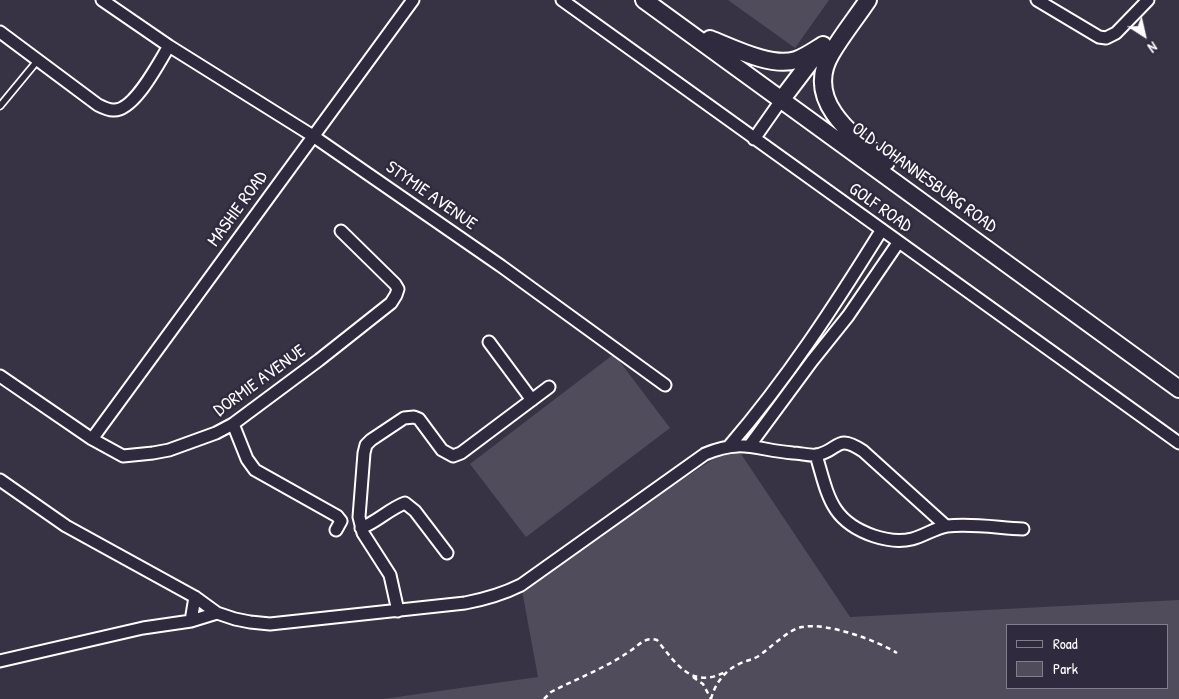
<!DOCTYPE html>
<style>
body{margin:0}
#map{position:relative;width:1179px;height:699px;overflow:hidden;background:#373345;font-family:"Patrick Hand",sans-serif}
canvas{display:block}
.legend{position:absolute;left:1006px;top:624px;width:162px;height:65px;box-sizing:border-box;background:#2f2a3d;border:1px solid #827f8b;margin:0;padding:6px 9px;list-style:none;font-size:15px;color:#fff}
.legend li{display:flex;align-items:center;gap:10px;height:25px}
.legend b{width:25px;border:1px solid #827f8b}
.north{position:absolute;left:1119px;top:10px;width:50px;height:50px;-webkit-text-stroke:4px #2f2a3d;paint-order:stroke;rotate:145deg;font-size:14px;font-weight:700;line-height:20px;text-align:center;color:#fff}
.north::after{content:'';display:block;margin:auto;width:18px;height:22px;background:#fff;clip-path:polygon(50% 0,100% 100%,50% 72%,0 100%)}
</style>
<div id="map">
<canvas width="1179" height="699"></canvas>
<ul class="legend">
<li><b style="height:6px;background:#2f2a3d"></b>Road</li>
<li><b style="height:14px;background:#514c5c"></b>Park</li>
</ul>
<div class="north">N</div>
</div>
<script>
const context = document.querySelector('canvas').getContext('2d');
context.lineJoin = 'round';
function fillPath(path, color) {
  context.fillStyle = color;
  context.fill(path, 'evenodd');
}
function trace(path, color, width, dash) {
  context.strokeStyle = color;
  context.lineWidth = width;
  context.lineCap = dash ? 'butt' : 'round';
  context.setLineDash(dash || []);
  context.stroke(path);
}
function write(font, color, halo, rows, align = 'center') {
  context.font = font + ' "Patrick Hand",sans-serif';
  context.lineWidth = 5;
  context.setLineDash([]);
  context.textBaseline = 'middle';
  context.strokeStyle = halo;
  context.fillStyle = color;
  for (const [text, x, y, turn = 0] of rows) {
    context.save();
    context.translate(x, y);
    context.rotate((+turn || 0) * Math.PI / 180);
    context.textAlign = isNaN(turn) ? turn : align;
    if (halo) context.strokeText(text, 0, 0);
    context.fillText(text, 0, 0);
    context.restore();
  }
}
fillPath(new Path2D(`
 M 728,0 L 829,0 L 795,48 Z
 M 614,354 L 670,428 L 526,537 L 470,464 Z
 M 735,445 L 850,617 L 1179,600 L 1179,699 L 383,699 L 538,677 L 521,585 ZM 1008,625 L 1168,625 L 1168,688 L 1008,688 Z`), '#514c5c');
const service = new Path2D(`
 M 0,106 L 38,60`);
const minor = new Path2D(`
 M 102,0 L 169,46 L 313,136 L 501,266 L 665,385
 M 562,0 L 1179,443
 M 1037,0 L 1099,37 L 1106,38 L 1116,33 L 1148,0
 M 0,32 L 98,105 C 102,107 108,110 113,110 C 134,112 159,62 169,46
 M 754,139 L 782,99
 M 489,342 L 532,400
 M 0,376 L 92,439 L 123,456 L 153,453 L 169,450 L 216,433 L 233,424 L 319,360 L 391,303 L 396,295 L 398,289 L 395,284 L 341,231
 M 233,424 L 247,459 L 255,470 L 337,516 L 341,521 L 336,530
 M 92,439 L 413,0
 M 730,445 C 787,379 835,305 881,231
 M 750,445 L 812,361 L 848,316 L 898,243
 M 816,455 C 828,495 830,521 874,536 C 886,540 899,542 912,539 C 924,536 935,528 947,526 C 972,523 999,528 1023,529
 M 0,480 L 66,526 L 195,597 L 217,613 L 235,619 L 250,622 L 270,624 L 465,603 C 486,599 503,594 521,585 L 705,454 C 742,438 756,450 793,453 C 800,453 810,456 817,455 C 840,450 836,433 863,451 L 946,526
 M 361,528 C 377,522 389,509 405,503 L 415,511 L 447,553
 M 398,611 L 390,575 L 363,533 L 359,517 L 364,453 L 366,445 L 371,440 L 404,418 L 414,417 L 419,419 L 442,450 L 453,456 L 461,453 L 549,387
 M 191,621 L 195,597
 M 0,661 L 143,628 L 191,621 L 217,613`);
const secondary = new Path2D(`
 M 644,0 L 1179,389
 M 868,0 C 856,18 842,35 831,54 C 803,101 854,137 886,162
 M 710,39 C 733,48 772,68 796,60 C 805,57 815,50 823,45
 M 782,99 L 820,49`);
trace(service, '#fff', 9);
trace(minor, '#fff', 15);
trace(secondary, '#fff', 20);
trace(new Path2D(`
 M 693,677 L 703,684 L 711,699
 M 544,699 L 551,692 C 578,678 608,667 633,649 C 641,643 646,637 657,640 C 677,665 692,690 727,671
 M 711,699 C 715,684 724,671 739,664 C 745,661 751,660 757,657 C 770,649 787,630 802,627 C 826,622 876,640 897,653`), '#fff', 2.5, [5, 4]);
trace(service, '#2f2a3d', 5.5);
trace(minor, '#2f2a3d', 11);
trace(secondary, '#2f2a3d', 16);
write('18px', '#fff', '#2f2a3d', [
 ["OLD JOHANNESBURG ROAD",924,178,36],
 ["STYMIE AVENUE",431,196,35],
 ["GOLF ROAD",880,208,35],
 ["MASHIE ROAD",238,209,-54],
 ["DORMIE AVENUE",260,381,-36]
]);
</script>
